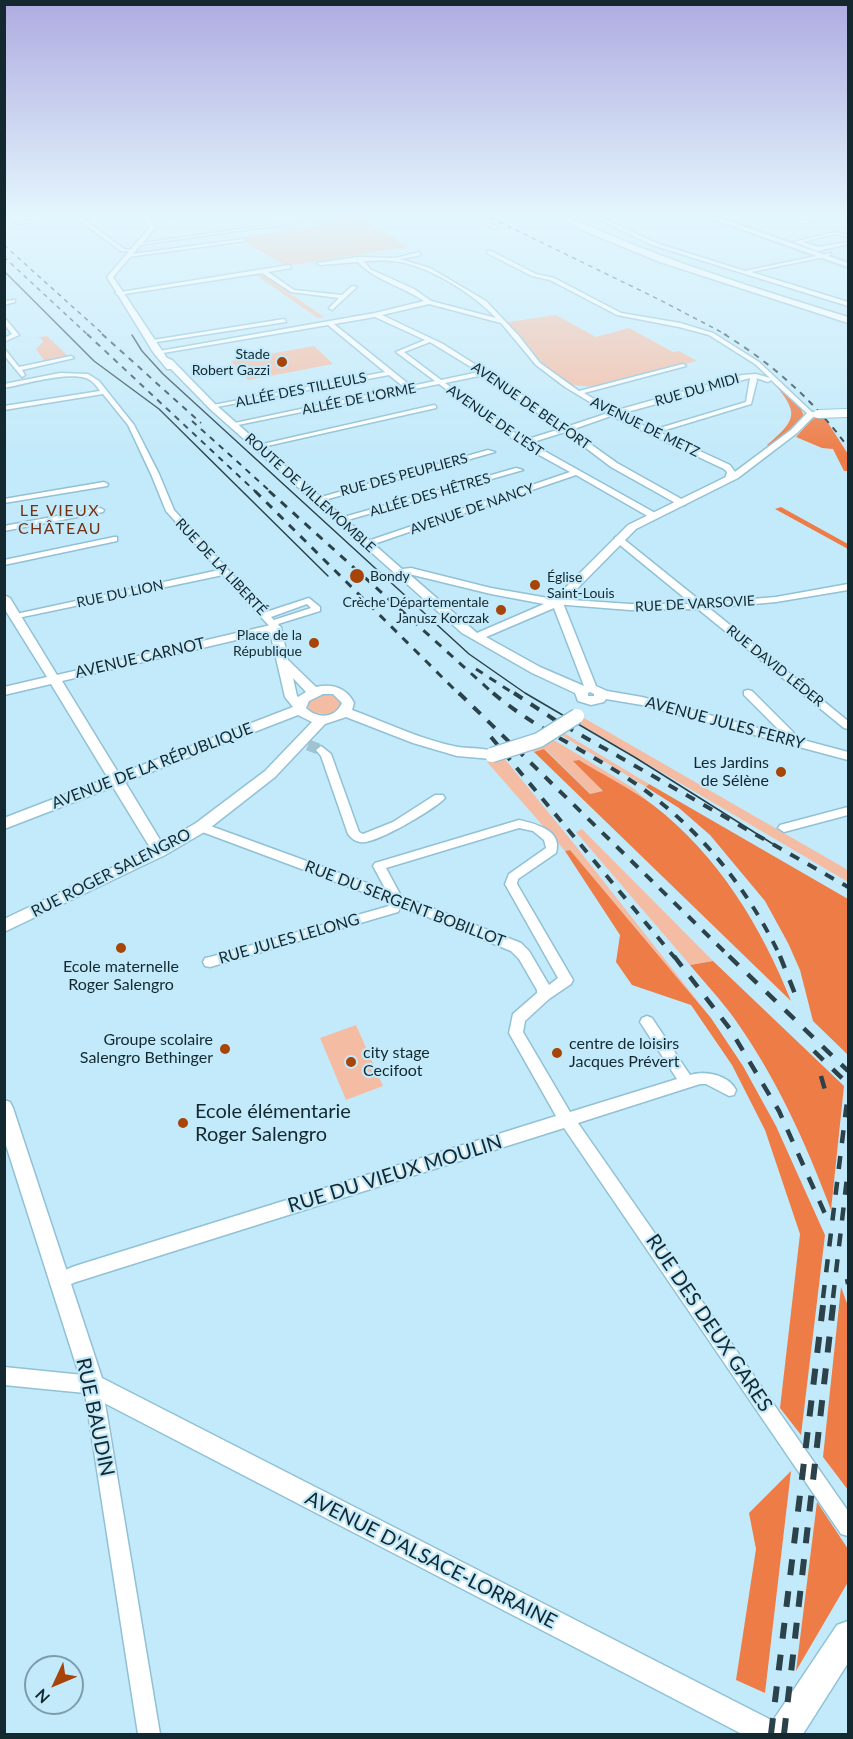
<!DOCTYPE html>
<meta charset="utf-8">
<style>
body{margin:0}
#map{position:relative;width:853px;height:1739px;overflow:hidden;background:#c3eafa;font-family:Lato,sans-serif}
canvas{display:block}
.frame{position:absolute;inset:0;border:6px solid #14282f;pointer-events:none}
.north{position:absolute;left:24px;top:1655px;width:60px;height:60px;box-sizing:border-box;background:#c3eafa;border:2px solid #7d9ca9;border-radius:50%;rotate:226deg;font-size:16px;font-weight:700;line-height:24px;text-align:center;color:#14282f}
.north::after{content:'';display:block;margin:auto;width:21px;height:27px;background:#a74408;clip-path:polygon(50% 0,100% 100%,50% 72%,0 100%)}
</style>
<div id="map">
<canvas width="853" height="1739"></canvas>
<div class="frame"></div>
<div class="north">N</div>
</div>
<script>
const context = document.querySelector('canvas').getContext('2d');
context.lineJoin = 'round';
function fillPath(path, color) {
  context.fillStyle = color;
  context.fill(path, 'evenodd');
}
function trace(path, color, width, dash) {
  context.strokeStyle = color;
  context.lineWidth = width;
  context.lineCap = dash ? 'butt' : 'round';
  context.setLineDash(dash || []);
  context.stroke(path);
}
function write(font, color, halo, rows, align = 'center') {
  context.font = font + ' Lato,sans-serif';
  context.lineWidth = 4.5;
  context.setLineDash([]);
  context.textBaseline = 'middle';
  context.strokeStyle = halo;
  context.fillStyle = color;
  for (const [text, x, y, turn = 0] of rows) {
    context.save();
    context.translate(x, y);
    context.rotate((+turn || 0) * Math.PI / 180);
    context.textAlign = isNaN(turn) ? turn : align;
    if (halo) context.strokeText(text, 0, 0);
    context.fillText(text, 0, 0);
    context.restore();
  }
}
fillPath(new Path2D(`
 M 357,215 L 408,247 L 286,266 L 238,238 L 322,226 L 312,222 Z
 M 262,274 L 324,317 L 318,318 L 256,275 Z
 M 556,315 L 596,337 L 629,328 L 673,352 L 679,351 L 697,361 L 596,387 L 571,385 L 540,364 L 541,360 L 535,358 L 530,347 L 508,322 Z
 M 47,336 L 69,357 L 53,358 L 45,362 L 36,349 L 43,342 L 41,338 L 35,338 Z
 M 314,346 L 333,364 L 248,380 L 231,361 Z
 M 325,694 L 337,697 L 342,702 L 341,708 L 328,715 L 311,712 L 308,707 L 309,701 Z
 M 584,718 L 848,870 L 848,882 L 578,723 Z
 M 564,733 L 649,784 L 646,787 L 561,735 Z
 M 554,740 L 633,788 L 652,805 L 579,760 L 574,761 L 603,791 L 590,794 L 545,749 L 534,752 L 530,749 Z
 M 504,758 L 575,845 L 711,1018 L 570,850 L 565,851 L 487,762 Z
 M 582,829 L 713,961 L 690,965 L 576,832 Z
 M 356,1025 L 383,1086 L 346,1100 L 320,1038 Z`), '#f5bca4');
fillPath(new Path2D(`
 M 772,381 C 783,390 799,401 804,416 L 795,429 L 769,446 L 767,445 C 799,418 798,412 772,381 Z
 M 823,415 L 848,454 L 848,471 L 844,471 L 833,449 L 822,448 L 796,437 L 812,419 Z
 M 781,507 L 848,544 L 848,549 L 775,509 Z
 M 544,749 L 590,794 L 603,791 L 573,761 L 579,760 C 603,775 630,788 653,805 C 718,855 761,926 791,1001 L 534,752 Z
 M 649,784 L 848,899 L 847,1054 L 813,1021 L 800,970 L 788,943 L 765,901 L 710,835 L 679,808 L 646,787 Z
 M 570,850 L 711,1018 L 743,1066 L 776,1126 L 825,1235 L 801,1435 L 780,1408 L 800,1234 L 765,1130 L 732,1065 L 691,1005 L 632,985 L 616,962 L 620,935 L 565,851 Z
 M 713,961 L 844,1086 L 831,1210 C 806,1143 776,1077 734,1018 C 721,1000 705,983 690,965 Z
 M 841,1287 L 848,1306 L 848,1490 L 823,1457 Z
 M 791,1471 L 765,1693 L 736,1680 L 756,1549 L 749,1513 Z
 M 817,1502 L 848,1549 L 848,1582 L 796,1671 Z`), '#ee7c46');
trace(new Path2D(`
 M 308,745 L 321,750`), '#a0c3d1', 11, [11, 6]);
const minor = new Path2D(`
 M 71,214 L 102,214 L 81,217 L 124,249 L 135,251 L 121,251 L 76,218 L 17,224 L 15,223 L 72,216 Z
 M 222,214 L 230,214 L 206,220 L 144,217 L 206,218 Z
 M 347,214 L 358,214 L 138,245 L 136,244 Z
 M 469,214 L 474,214 L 499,228 L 495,229 Z
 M 588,214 L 594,214 L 656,243 L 745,271 L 831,253 L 829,256 L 751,272 L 848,302 L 848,306 L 652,245 Z
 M 740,214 L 791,214 L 787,215 L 804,221 L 836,215 L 838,216 L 804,223 L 779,216 L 749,217 Z
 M 835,232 L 848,235 L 848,237 L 835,234 L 802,242 L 818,247 L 848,242 L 848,244 L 818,251 L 794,242 Z
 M 243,239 L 245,241 L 128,257 L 125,255 Z
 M 487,251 L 491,251 L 536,274 L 554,278 L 621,313 L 680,323 L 713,333 L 759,362 L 814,414 L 809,415 L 771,380 L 768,382 L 756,378 L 757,380 L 751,404 L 659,432 L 730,465 L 735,472 L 733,479 L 729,481 L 725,479 L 727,472 L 724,469 L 611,416 L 571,430 L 617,463 L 685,501 L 685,505 L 679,505 L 611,467 L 565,432 L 530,443 L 657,514 L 657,518 L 651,518 L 576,475 L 368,546 L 365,546 L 365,542 L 570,472 L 521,445 L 439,384 L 233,426 L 230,424 L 404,387 L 389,375 L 211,408 L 211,406 L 213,405 L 385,372 L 328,325 L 157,354 L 154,352 L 375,313 L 424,301 C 404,287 374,280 358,262 L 320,265 L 317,263 L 359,257 L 396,258 L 419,252 L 421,255 L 400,259 L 430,268 L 486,301 L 519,336 L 540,363 L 579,391 L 683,364 L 686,366 L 584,393 L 614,411 L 742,375 L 756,374 L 770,378 L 755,364 L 709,335 L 679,327 L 617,315 L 550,280 L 532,276 L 487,253 ZM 364,261 C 373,261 382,260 392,261 C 425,263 474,294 496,318 L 431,301 L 414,289 L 370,269 ZM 429,304 L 501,323 L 536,365 L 565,387 L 608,413 L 566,427 L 514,389 L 443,344 L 382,315 ZM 375,317 L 425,340 L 396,352 L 435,381 L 411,386 L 334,324 ZM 430,342 L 479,372 L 441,380 L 404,352 ZM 484,375 L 560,429 L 525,440 L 445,383 ZM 750,378 L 746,402 L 653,430 L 620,414 Z
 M 289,265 L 291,268 L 268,272 L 294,290 L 342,295 L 352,286 L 357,287 L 332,310 L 329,308 L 339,298 L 291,292 L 262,273 L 118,295 L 115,293 Z
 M 15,300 L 15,302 L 4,305 L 4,301 Z
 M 4,317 L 19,335 L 4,342 L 4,338 L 12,334 L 4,324 Z
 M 284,319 L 286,322 L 150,343 L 147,341 Z
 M 4,348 L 19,367 L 71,356 L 74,358 L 22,370 L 25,375 L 22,377 L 4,355 Z
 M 60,373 L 88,374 L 99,381 L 134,425 L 159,474 L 174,510 L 266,612 L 309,598 L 320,607 L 320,611 L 278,624 L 280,627 L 278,629 L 272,629 L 223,575 L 13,619 L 11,617 L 16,614 L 219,570 L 166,511 L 151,474 L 128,425 L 103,394 L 4,410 L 4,406 L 100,391 C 97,386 92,380 86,378 C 66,372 25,384 4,388 L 4,384 ZM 307,604 L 311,608 L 274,620 L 271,617 Z
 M 434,405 L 436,406 L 436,408 L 258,448 L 254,446 Z
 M 488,450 L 495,452 L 321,501 L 314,499 Z
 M 516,468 L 523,470 L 344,521 L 337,519 Z
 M 104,482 L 108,484 L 107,486 L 4,503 L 4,499 Z
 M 100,508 L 104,510 L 103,512 L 4,531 L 4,526 Z
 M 114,537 L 117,537 L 117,541 L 4,565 L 4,560 Z
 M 615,537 L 621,537 L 703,603 L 776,597 L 848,584 L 848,590 L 776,602 L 709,608 L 848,721 L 848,729 L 844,728 L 698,609 L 630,610 L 554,604 L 554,600 L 557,599 L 630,604 L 692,604 L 615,541 Z
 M 748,690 L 752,691 L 793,732 L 796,740 L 795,742 L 787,742 L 784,735 L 744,695 L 744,691 Z
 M 321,746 L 331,754 L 359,832 L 363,834 L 393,822 L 435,795 L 443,795 L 445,798 C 435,809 373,846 360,842 C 355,841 351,838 348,834 L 321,756 L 316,750 Z
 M 848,807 L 848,815 L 784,832 L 778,828 L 780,825 Z
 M 519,820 C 536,824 563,830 556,853 L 518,879 L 517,884 L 573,980 L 571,984 L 549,999 L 525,1021 L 523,1032 L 570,1112 L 677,1079 L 640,1022 L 642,1018 L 647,1016 L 652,1018 L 690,1075 C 705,1070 729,1075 736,1090 L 734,1095 L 729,1096 L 706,1084 L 700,1084 L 578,1123 L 848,1511 L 848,1536 L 841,1534 L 564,1128 L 76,1282 L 59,1289 L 53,1287 L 51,1281 L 53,1275 L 75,1266 L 556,1116 L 509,1033 L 513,1014 L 537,993 L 537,990 L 519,959 L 511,951 L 401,906 L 398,912 L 210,967 L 205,966 L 203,962 L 205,958 L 210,957 L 389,906 L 390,902 L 197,830 L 195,827 L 197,824 L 205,824 L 386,890 L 373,866 L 375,863 ZM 519,828 L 533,831 L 544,840 L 546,848 L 509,874 L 505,884 L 558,978 L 549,985 L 529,951 L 521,943 L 401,896 L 386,868 Z
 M 4,1367 L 93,1376 L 99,1379 L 102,1385 L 160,1734 L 138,1734 L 85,1393 L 4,1385 Z`);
const tertiary = new Path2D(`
 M 140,214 L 146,214 L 156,227 L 113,277 L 167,358 L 172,360 L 216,405 L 402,569 L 411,568 L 491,588 L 554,599 L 628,525 L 732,474 L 791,430 L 808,412 L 821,412 L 821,416 L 813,417 L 797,433 L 738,478 L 636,529 L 563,603 L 596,686 L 607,691 L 642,697 L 848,752 L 848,760 L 642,705 L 606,699 L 604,702 L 591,705 L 578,701 L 575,693 L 532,673 L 462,633 L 210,409 L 171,369 L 167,369 L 153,352 L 107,277 L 150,227 ZM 409,574 L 491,594 L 544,604 L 477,633 ZM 554,608 L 584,686 L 540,667 L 486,637 ZM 590,692 L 594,694 L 594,696 L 588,696 L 588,693 Z
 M 4,595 L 10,598 L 57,675 L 275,624 L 281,627 L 288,660 L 316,687 C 332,683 347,688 354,703 L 352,710 C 387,723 422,740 458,747 C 469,749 492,747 499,755 L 492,759 L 457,756 L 413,743 L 346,717 L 325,724 L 275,777 L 206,831 L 165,855 L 4,932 L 4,919 L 151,849 L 113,787 L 4,829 L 4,818 L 108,778 L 51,684 L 4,695 L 4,687 L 47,677 L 4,608 ZM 270,632 L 285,697 L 293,707 L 119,774 L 62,681 ZM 293,678 L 306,692 L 298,697 L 297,696 ZM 323,694 L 333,694 L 342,703 C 335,719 317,719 306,708 L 309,701 ZM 298,715 L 312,722 L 265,771 L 196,823 L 162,843 L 125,782 Z
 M 4,1100 L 10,1102 L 13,1108 L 102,1378 L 779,1724 L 782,1734 L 742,1734 L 85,1393 L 4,1139 Z`);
const secondary = new Path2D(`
 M 699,214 L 708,214 L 848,263 L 848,267 Z`);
const primary = new Path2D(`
 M 848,1621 L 848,1663 L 803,1734 L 768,1734 L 772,1722 L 837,1625 Z`);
const motorway = new Path2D(`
 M 553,214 L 563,214 C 655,258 752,287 848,317 L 848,323 L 660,262 L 589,233 Z`);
trace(minor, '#90c1d5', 3);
trace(tertiary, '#90c1d5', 3);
trace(secondary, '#90c1d5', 4);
trace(primary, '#90c1d5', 3);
trace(motorway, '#90c1d5', 3);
fillPath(minor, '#fff');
fillPath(tertiary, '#fff');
fillPath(secondary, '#fff');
fillPath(primary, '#fff');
fillPath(motorway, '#fff');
trace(new Path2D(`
 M 4,271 L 94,361 L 159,409 L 328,576
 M 132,335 L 142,351 L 163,374 L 469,654 L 525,693 L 636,758 L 773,844`), '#2b424a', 1.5);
trace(new Path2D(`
 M 483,214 L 660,300 L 727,335
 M 4,245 L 104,335
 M 4,257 L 88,335`), '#2b424a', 1.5, [4.5, 4.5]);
trace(new Path2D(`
 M 87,334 L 256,492
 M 102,334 L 201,423
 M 724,334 C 774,365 813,400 848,447
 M 192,421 L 271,492`), '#2b424a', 2, [6, 6]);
trace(new Path2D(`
 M 255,491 L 460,695
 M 269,491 L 495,695
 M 476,669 L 516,695`), '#2b424a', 3, [8, 8]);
trace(new Path2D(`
 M 459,693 L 731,958
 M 493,693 C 532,726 578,747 621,774 C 692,819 745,882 781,958
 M 514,693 L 558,722 L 848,887
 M 491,737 L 675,958`), '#2b424a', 4, [10, 10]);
trace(new Path2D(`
 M 674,956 L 730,1029 L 779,1111 L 826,1216
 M 729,956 L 848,1071
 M 780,956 L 799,1004
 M 814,1051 L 848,1084
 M 821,1076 L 825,1090
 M 847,1279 L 848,1284
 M 823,1298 L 848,1093
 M 833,1298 L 848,1169`), '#2b424a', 4.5, [13, 13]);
trace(new Path2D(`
 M 771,1734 L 824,1297
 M 784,1734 L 834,1297`), '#2b424a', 6, [16, 16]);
const tertiaryBridgeFar1 = new Path2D(`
 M 818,414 L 847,413`);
const tertiaryBridge = new Path2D(`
 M 492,755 L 539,740 L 577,716`);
trace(tertiaryBridgeFar1, '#90c1d5', 10, []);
trace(tertiaryBridge, '#90c1d5', 17, []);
trace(tertiaryBridgeFar1, '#fff', 8);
trace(tertiaryBridge, '#fff', 14);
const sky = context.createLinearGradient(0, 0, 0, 457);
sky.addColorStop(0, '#afabe0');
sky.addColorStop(0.47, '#e4f6fd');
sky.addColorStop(1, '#e4f6fd00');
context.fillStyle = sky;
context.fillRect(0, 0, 853, 457);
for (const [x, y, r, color] of [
 [282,362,6,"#a74408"],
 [357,576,8,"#a74408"],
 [535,585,6,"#a74408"],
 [501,610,6,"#a74408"],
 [314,643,6,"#a74408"],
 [781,772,6,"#a74408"],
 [121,948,6,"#a74408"],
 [225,1049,6,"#a74408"],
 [557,1053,6,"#a74408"],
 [351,1062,6,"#a74408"],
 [183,1123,6,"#a74408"]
]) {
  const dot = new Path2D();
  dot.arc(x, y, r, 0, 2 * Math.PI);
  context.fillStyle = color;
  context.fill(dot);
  trace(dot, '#c3eafa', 2);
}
write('14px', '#14282f', '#c3eafa', [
 ["Stade",270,354],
 ["Robert Gazzi",270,370],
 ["Bondy",370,576,"left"],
 ["Église",547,577,"left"],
 ["Saint-Louis",547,593,"left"],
 ["Crèche Départementale",489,602],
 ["Janusz Korczak",489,618],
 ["Place de la",302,635],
 ["République",302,651]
], 'right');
write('14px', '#14282f', '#c3eafa', [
 ["ALLÉE DES TILLEULS",301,390,-11],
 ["RUE DU MIDI",697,390,-16],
 ["ALLÉE DE L'ORME",359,399,-11],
 ["AVENUE DE BELFORT",531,406,35],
 ["AVENUE DE L'EST",495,421,35],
 ["AVENUE DE METZ",645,427,26],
 ["RUE DES PEUPLIERS",404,475,-15],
 ["ROUTE DE VILLEMOMBLE",310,493,42],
 ["ALLÉE DES HÊTRES",430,495,-16],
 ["AVENUE DE NANCY",472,509,-19],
 ["RUE DE LA LIBERTÉ",221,567,47],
 ["RUE DU LION",120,594,-12],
 ["RUE DE VARSOVIE",695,604,-3],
 ["RUE DAVID LÉDER",775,666,39]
]);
context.letterSpacing = '1.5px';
write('16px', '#733313', '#c3eafa', [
 ["LE VIEUX",60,511],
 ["CHÂTEAU",60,529]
]);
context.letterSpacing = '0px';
write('16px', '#14282f', '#c3eafa', [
 ["AVENUE CARNOT",140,658,-13],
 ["AVENUE JULES FERRY",725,723,15],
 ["AVENUE DE LA RÉPUBLIQUE",152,766,-21],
 ["RUE ROGER SALENGRO",111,873,-27],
 ["RUE DU SERGENT BOBILLOT",405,904,21],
 ["RUE JULES LELONG",289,939,-16]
]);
write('16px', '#14282f', '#c3eafa', [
 ["Les Jardins",769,763],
 ["de Sélène",769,781],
 ["Ecole maternelle",121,967,"center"],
 ["Roger Salengro",121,985,"center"],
 ["Groupe scolaire",213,1040],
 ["Salengro Bethinger",213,1058],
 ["centre de loisirs",569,1044,"left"],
 ["Jacques Prévert",569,1062,"left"],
 ["city stage",363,1053,"left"],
 ["Cecifoot",363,1071,"left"]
], 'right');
write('20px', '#14282f', '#c3eafa', [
 ["Ecole élémentarie",195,1112],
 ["Roger Salengro",195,1135]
], 'left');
write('20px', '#14282f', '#c3eafa', [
 ["RUE DU VIEUX MOULIN",395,1174,-17],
 ["RUE DES DEUX GARES",709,1323,56],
 ["RUE BAUDIN",95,1417,78],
 ["AVENUE D'ALSACE-LORRAINE",431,1560,27]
]);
</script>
